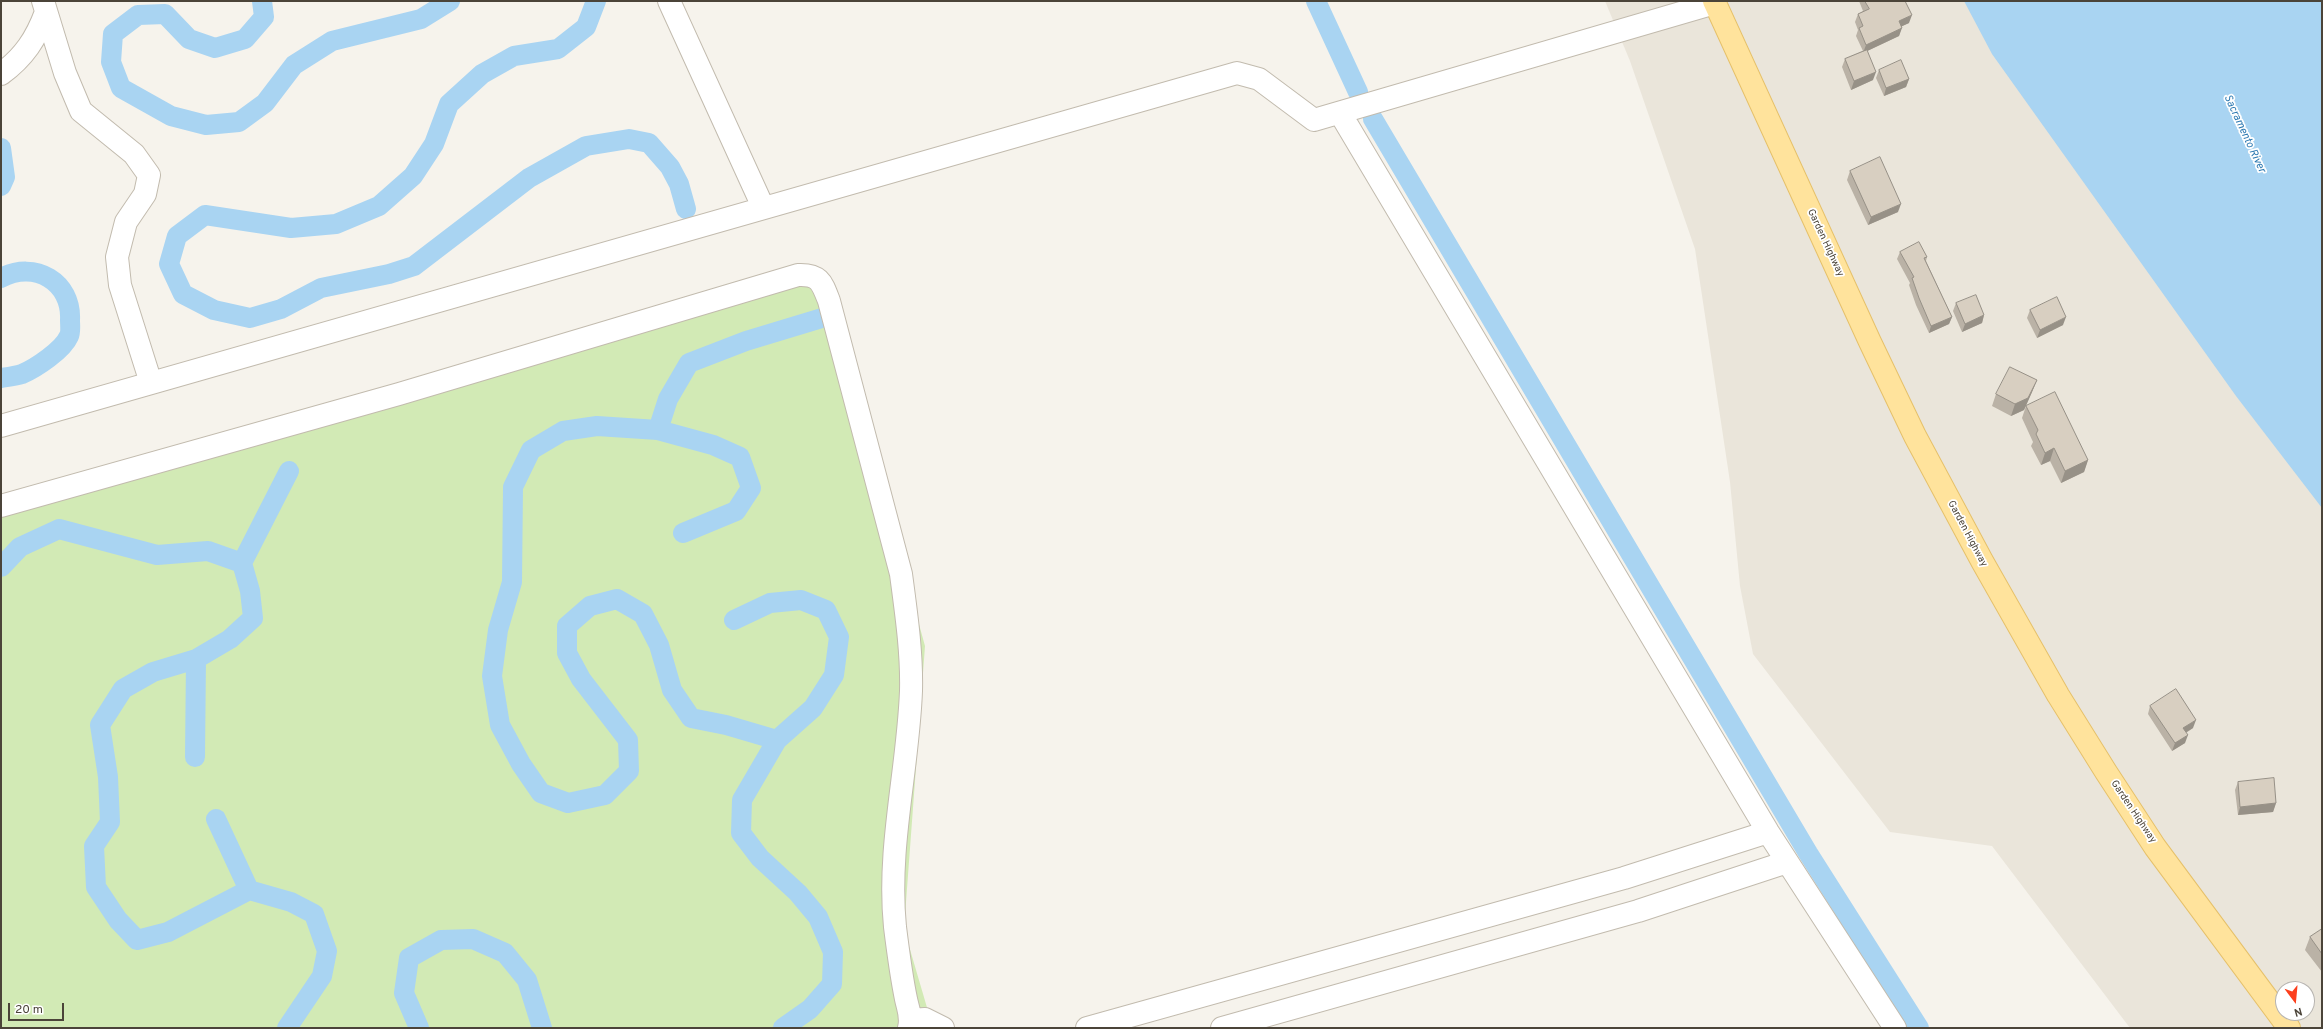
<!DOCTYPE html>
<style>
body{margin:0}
#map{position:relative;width:2323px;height:1029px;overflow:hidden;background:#f6f3ec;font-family:Overpass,sans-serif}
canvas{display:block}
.frame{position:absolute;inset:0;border:2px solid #4b4439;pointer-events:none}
.north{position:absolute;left:2275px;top:981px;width:40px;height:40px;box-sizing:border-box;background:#fff;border:1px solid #b7b4b0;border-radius:50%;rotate:164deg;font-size:11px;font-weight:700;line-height:16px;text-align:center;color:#4b4439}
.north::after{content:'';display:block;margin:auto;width:14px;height:18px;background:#fc3f1d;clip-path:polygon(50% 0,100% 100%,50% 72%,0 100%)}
.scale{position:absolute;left:8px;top:1003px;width:56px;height:18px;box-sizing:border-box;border:2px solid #4b4439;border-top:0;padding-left:5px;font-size:12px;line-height:14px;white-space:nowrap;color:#4b4439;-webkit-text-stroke:3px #fff;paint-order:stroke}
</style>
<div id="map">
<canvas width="2323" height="1029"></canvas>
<div class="frame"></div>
<div class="north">N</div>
<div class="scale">20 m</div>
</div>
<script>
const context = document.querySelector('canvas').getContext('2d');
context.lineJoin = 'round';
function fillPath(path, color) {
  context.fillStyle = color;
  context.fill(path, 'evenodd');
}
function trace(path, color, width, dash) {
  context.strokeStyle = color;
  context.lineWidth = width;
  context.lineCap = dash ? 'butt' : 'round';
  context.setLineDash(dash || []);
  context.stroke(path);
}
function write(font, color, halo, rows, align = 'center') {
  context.font = font + ' Overpass,sans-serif';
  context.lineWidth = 3.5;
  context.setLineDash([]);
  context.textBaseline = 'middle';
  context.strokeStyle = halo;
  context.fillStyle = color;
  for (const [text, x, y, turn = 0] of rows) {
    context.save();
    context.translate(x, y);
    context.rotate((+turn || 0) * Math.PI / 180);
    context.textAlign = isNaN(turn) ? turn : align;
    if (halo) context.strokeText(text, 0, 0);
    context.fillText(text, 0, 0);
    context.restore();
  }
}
fillPath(new Path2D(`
 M 1605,1 L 2005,1 L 2322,477 L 2322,1028 L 2130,1028 L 1992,846 L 1890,832 L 1753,654 L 1740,586 L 1730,482 L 1695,249 L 1630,61 ZM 2283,989 L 2307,989 L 2307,1013 L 2283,1013 Z`), '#eae5da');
fillPath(new Path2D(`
 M 822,273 L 925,646 L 904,929 L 933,1028 L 1,1028 L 1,506 Z`), '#d2eab5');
fillPath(new Path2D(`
 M 1964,1 L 2322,1 L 2322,508 L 2236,396 L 1992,54 Z`), '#a9d4f2');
trace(new Path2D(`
 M 262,1 L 264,17 L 245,39 L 215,48 L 189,39 L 165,14 L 138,15 L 113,34 L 111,62 L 121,88 L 171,116 L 206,125 L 239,122 L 265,103 L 294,65 L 332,41 L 421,19 L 450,1
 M 596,1 L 586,27 L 558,49 L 514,56 L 482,74 L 449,104 L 434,144 L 413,176 L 379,206 L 336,224 L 291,228 L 205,215 L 177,236 L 169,264 L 183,294 L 214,310 L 250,318 L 281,309 L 321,288 L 389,274 L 414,266 L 529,178 L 586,146 L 629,139 L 649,143 L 670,167 L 679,184 L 686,209
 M 1316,1 L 1358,92
 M 1373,119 L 1808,853 L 1919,1028
 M 1,148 L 5,177 L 1,186
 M 1,278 C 35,260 72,282 70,320 C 70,325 71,332 69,336 C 63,350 36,368 22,374 C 16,376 8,377 1,378
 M 658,430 L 713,445 L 740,457 L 751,488 L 736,511 L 683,533
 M 242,563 L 289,471
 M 1,567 L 20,547 L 59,529 L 157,555 L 208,551 L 242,563 L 250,591 L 253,618 L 230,639 L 196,659 L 153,672 L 123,689 L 100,725 L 108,777 L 110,822 L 94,846 L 96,887 L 118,920 L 137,940 L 168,932 L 249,890 L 291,902 L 314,914 L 327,951 L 322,976 L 287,1028
 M 734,620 L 770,603 L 801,600 L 826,610 L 839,637 L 834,675 L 813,708 L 777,740
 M 195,757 L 196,659
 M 216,819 L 249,890
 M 419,1028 L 404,993 L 409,958 L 441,940 L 473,939 L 505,953 L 527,980 L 542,1028
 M 783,1028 L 810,1009 L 832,984 L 833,952 L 818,917 L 798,893 L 760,858 L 741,833 L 742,800 L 777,740 L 726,725 L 691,718 L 672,690 L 659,645 L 643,614 L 617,599 L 590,606 L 567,626 L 567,653 L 581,679 L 628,740 L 629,771 L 605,795 L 568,803 L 541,793 L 521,764 L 500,725 L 492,676 L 498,630 L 512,582 L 513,487 L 531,450 L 563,431 L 597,426 L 658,430 L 668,399 L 689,363 L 746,341 L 822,318`), '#a9d4f2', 20);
const minor = new Path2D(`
 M 43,1 L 65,73 L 81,111 L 134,154 L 149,175 L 145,194 L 126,222 L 117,257 L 120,285 L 151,383
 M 669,1 L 763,207
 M 1,74 C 24,57 36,39 46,12
 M 1340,113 L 1768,832 L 1895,1028
 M 1,426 L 1237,73 L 1259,79 L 1314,120 L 1715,3
 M 1,506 L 399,394 L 798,275 C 820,274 822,283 829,301 L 901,574 C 906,612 912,652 911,691 C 908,770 887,848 895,927 C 898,951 901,975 906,999 C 908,1009 912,1017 909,1028
 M 911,1020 L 925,1019 L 943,1028
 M 1087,1028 L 1624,878 L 1768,832
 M 1222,1028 L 1638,911 L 1787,862`);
const major = new Path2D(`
 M 1714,1 L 1870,342 L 1915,436 L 1982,561 L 2058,695 L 2106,772 L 2155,847 L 2289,1028`);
trace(minor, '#c2bbae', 24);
trace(major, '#e6c16a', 24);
trace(minor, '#fff', 22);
trace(major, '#ffe39c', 22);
fillPath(new Path2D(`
 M 1859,1 L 1905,1 L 1909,23 L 1902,26 L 1899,36 L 1867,51 L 1873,80 L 1851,90 L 1842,67 L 1845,59 L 1863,51 L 1856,36 L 1858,30 L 1855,22 L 1858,14 L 1863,11 Z
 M 1879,70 L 1909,79 L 1906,87 L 1884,96 L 1876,78 Z
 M 1850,171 L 1898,212 L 1868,225 L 1847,180 Z
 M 1900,252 L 1927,257 L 1926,261 L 1952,317 L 1949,324 L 1929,333 L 1916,305 L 1909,285 L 1910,283 L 1897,259 Z
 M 1956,303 L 1984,315 L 1982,323 L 1962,332 L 1953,311 Z
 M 2030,310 L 2063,325 L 2037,338 L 2027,318 Z
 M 2037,380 L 2032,392 L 2024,410 L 2011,416 L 1992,406 L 1996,394 Z
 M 2026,406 L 2088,460 L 2084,472 L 2061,483 L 2050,461 L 2041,465 L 2031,446 L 2033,442 L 2022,418 Z
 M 2150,706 L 2193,728 L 2186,733 L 2185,743 L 2172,751 L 2148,714 Z
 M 2238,782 L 2276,803 L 2273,812 L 2238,815 L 2235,790 Z
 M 2322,929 L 2322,972 L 2305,950 L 2310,937 Z`), '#bab2a6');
fillPath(new Path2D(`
 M 1912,15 L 1909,23 L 1896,29 L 1899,21 Z
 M 1902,28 L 1899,36 L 1863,53 L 1866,45 Z
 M 1876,72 L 1873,80 L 1851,90 L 1854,81 Z
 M 1909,79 L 1906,87 L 1884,96 L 1886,88 Z
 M 1901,204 L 1898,212 L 1868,225 L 1871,217 Z
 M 1984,315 L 1982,323 L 1962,332 L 1965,324 Z
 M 1952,317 L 1949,324 L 1929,333 L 1931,326 Z
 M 2066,317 L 2063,325 L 2037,338 L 2040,330 Z
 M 2037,380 L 2032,392 L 2024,410 L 2011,416 L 2015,404 Z
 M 2054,448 L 2050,461 L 2041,465 L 2045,453 Z
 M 2088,460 L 2084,472 L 2061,483 L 2065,471 Z
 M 2196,720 L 2193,728 L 2180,736 L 2183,728 Z
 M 2188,735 L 2185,743 L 2172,751 L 2175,743 Z
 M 2276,803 L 2273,812 L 2238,815 L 2240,807 Z`), '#979187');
const building = new Path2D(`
 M 1865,1 L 1905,1 L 1912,15 L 1899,21 L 1902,28 L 1866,45 L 1859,28 L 1863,26 L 1858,14 L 1869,9 Z
 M 1867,50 L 1876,72 L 1854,81 L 1845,59 Z
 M 1901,60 L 1909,79 L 1886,88 L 1879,70 Z
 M 1880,157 L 1901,204 L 1871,217 L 1850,171 Z
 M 1919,242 L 1927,257 L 1924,258 L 1952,317 L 1931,326 L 1919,298 L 1912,278 L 1914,277 L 1900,252 Z
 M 1976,295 L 1984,315 L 1965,324 L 1956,303 Z
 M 2057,297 L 2066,317 L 2040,330 L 2030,310 Z
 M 2010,367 L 2037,380 L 2028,398 L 2015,404 L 1996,394 Z
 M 2055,392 L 2088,460 L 2065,471 L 2054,448 L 2045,453 L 2036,434 L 2038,430 L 2026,406 Z
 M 2176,689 L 2196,720 L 2183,728 L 2188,735 L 2175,743 L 2150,706 Z
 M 2274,778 L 2276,803 L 2240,807 L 2238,782 Z
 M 2322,929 L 2322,954 L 2310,937 Z`);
fillPath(building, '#d8cfc1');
trace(building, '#979187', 1);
write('10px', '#4b4439', '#fff', [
 ["Garden Highway",1825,243,65],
 ["Garden Highway",1967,534,62],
 ["Garden Highway",2133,812,56]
]);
write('italic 11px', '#2e7ab2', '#fff', [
 ["Sacramento River",2244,134,65]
]);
</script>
